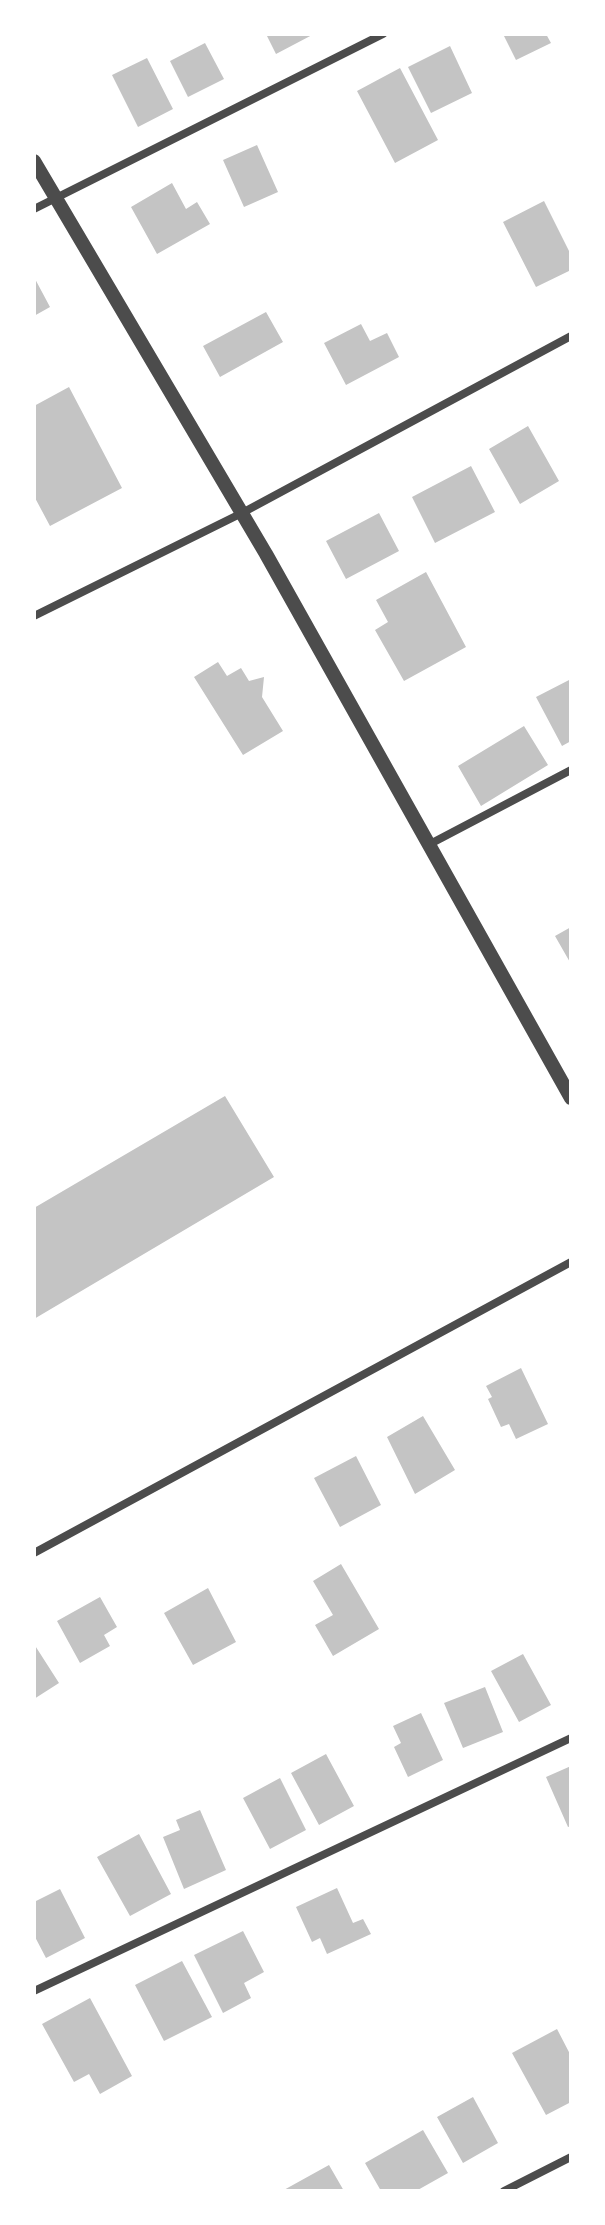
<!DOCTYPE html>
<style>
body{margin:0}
#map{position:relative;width:605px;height:2225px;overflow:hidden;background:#fff;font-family:"Sofia Sans Condensed",sans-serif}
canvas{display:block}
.frame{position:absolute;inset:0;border:36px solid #fff;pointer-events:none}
</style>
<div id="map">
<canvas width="605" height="2225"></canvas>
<div class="frame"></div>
</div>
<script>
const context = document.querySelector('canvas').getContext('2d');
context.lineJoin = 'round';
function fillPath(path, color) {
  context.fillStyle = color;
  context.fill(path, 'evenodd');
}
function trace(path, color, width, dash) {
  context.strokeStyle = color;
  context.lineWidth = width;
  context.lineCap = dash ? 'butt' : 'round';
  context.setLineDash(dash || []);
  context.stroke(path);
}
fillPath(new Path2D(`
 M 266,34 L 314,34 L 276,54 Z
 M 503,34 L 546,34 L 551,43 L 516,60 Z
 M 205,43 L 224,79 L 188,97 L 170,61 Z
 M 450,46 L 472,93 L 431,113 L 408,67 Z
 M 147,58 L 173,109 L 138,127 L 112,75 Z
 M 400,68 L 438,140 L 395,163 L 357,91 Z
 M 257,145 L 278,192 L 244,207 L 223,160 Z
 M 172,183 L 186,209 L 197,202 L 210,224 L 157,254 L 131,207 Z
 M 544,201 L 571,255 L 571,270 L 536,287 L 503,222 Z
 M 34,277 L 50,307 L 34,316 Z
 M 266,312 L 283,342 L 220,377 L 203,346 Z
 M 361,324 L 370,341 L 387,333 L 399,357 L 346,385 L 324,343 Z
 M 69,387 L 122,488 L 50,526 L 34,496 L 34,406 Z
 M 528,426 L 559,481 L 520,504 L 489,449 Z
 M 471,466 L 495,512 L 435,543 L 412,497 Z
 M 379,513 L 399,551 L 346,579 L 326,541 Z
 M 426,572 L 466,647 L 404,681 L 375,630 L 388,622 L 376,600 Z
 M 218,662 L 227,676 L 241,668 L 249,681 L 264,677 L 262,697 L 283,731 L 243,755 L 194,677 Z
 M 571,679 L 571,741 L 562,746 L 536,697 Z
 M 524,726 L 548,765 L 481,806 L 458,766 Z
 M 571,927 L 571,964 L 555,936 Z
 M 225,1096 L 274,1177 L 34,1319 L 34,1208 Z
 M 521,1368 L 548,1424 L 516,1439 L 509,1424 L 501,1427 L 488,1399 L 492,1397 L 486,1386 Z
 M 423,1416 L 455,1470 L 415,1494 L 387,1437 Z
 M 356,1456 L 381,1505 L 340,1527 L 314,1478 Z
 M 341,1564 L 379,1629 L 333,1656 L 315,1625 L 333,1615 L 313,1581 Z
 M 208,1588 L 236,1642 L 193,1665 L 164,1613 Z
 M 100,1597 L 117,1627 L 104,1635 L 110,1646 L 80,1663 L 57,1621 Z
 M 34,1644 L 59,1683 L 34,1699 Z
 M 523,1654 L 551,1705 L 519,1722 L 491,1671 Z
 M 485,1687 L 503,1732 L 463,1748 L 444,1703 Z
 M 421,1713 L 443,1760 L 408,1777 L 394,1747 L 401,1743 L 393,1726 Z
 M 326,1754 L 354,1806 L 319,1825 L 291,1773 Z
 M 571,1766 L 571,1826 L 568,1827 L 546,1777 Z
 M 280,1778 L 306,1830 L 270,1849 L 243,1798 Z
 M 200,1810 L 226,1870 L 184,1889 L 163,1837 L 180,1830 L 176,1820 Z
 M 139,1834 L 171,1894 L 130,1916 L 97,1857 Z
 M 337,1888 L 353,1923 L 363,1919 L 371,1934 L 327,1954 L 320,1938 L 312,1942 L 296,1907 Z
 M 60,1889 L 85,1938 L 46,1958 L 34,1935 L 34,1902 Z
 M 243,1931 L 264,1972 L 244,1983 L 251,1998 L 223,2013 L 194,1955 Z
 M 182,1961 L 212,2017 L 164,2041 L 135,1985 Z
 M 90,1998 L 132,2076 L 100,2094 L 89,2074 L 74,2082 L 42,2024 Z
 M 557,2029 L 571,2056 L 571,2102 L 546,2115 L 512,2053 Z
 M 473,2097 L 498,2143 L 463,2163 L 437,2117 Z
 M 423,2130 L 448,2173 L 416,2191 L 381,2191 L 365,2163 Z
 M 329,2165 L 344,2191 L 282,2191 Z`), '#c4c4c4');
trace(new Path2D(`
 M 34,209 L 383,34
 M 34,616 L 242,513 L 571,336
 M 430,844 L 571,770
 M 34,1553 L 571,1262
 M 34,1991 L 571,1738
 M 504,2191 L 571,2157`), '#4c4c4c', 8);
trace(new Path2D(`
 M 34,161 L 266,554 L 571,1098`), '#4c4c4c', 14);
</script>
